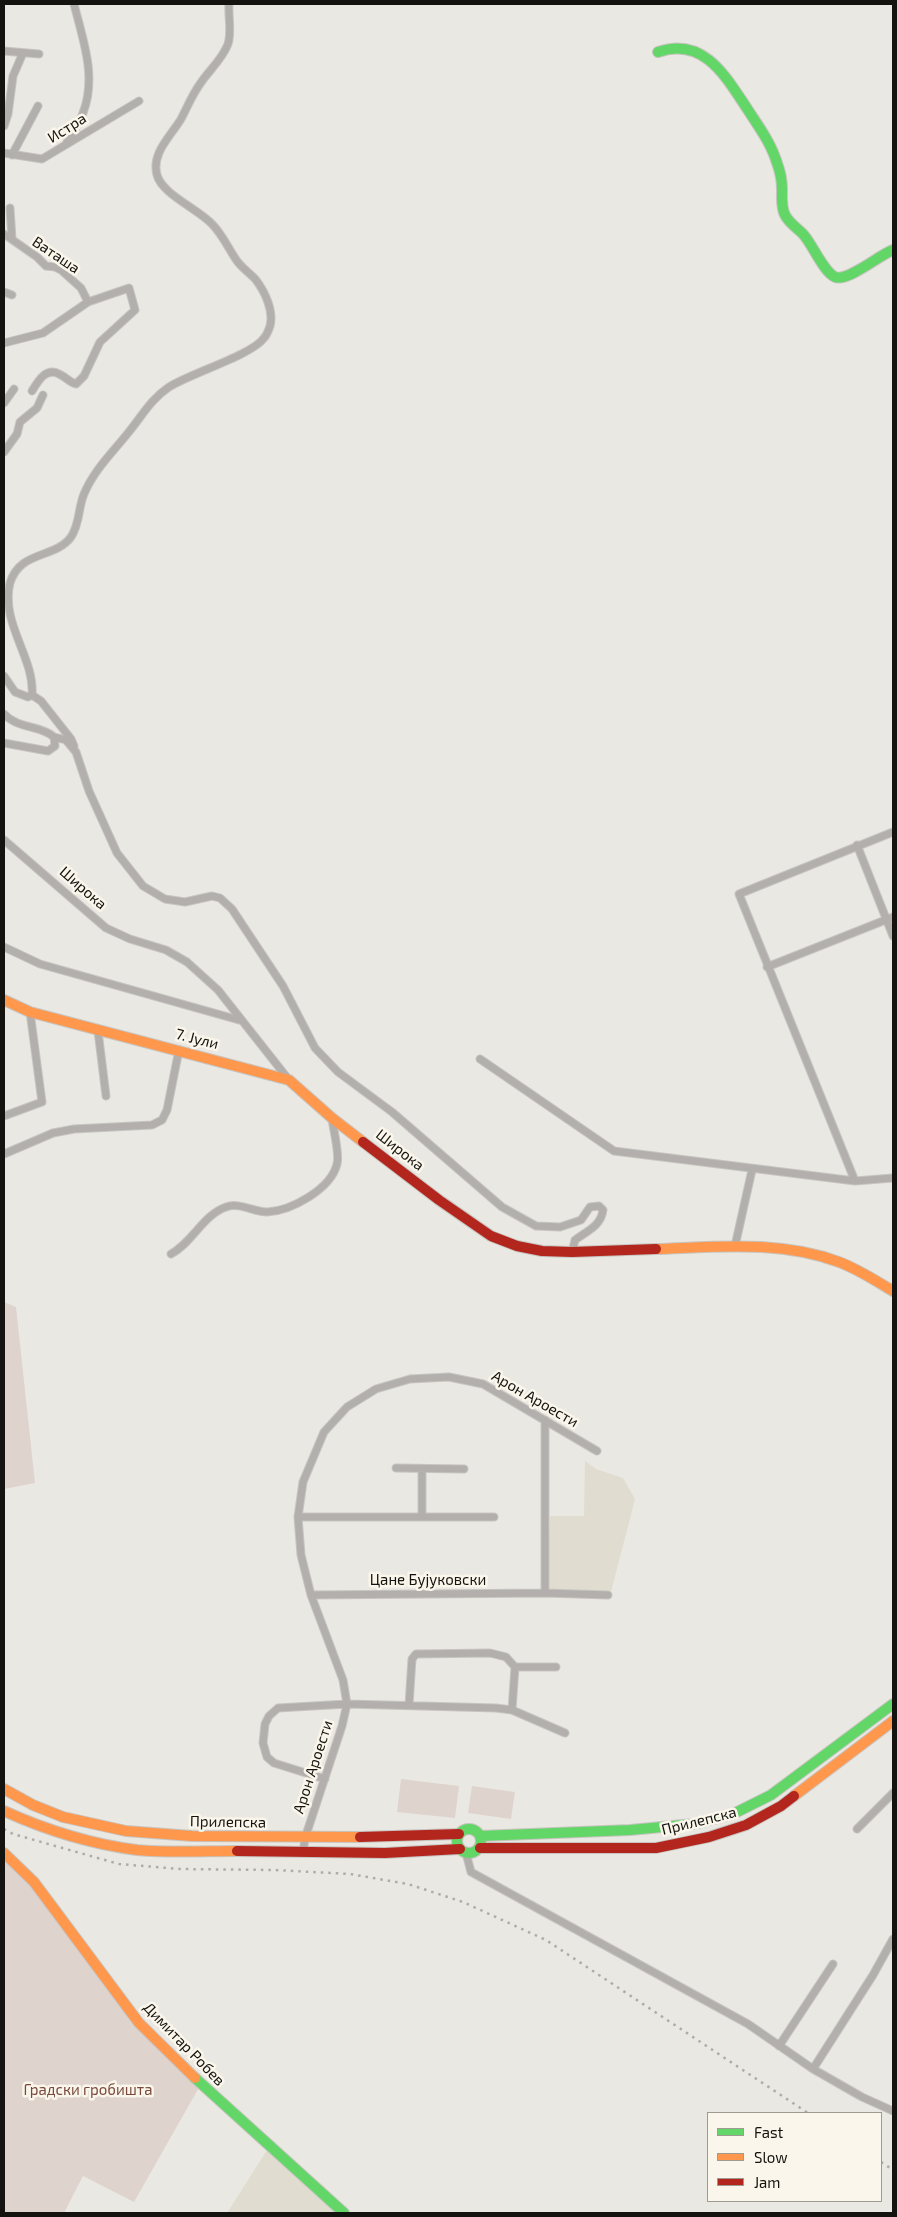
<!DOCTYPE html>
<meta charset="utf-8">
<style>
body{margin:0}
#map{position:relative;width:897px;height:2217px;overflow:hidden;background:#eae8e2;font-family:"Exo 2",sans-serif}
canvas{display:block}
.frame{position:absolute;inset:0;border:5px solid #14130f;pointer-events:none}
.legend{position:absolute;left:707px;top:2112px;width:175px;height:90px;box-sizing:border-box;background:#faf6eb;border:1px solid #9e9b93;margin:0;padding:6px 9px;list-style:none;font-size:15px;color:#14130f}
.legend li{display:flex;align-items:center;gap:10px;height:25px}
.legend b{width:25px;border:1px solid #9e9b93}
</style>
<div id="map">
<canvas width="897" height="2217"></canvas>
<div class="frame"></div>
<ul class="legend">
<li><b style="height:6px;background:#63d668"></b>Fast</li>
<li><b style="height:6px;background:#ff974d"></b>Slow</li>
<li><b style="height:6px;background:#b3261e"></b>Jam</li>
</ul>
</div>
<script>
const context = document.querySelector('canvas').getContext('2d');
context.lineJoin = 'round';
function fillPath(path, color) {
  context.fillStyle = color;
  context.fill(path, 'evenodd');
}
function trace(path, color, width, dash) {
  context.strokeStyle = color;
  context.lineWidth = width;
  context.lineCap = dash ? 'butt' : 'round';
  context.setLineDash(dash || []);
  context.stroke(path);
}
function write(font, color, halo, rows, align = 'center') {
  context.font = font + ' "Exo 2",sans-serif';
  context.lineWidth = 5;
  context.setLineDash([]);
  context.textBaseline = 'middle';
  context.strokeStyle = halo;
  context.fillStyle = color;
  for (const [text, x, y, turn = 0] of rows) {
    context.save();
    context.translate(x, y);
    context.rotate((+turn || 0) * Math.PI / 180);
    context.textAlign = isNaN(turn) ? turn : align;
    if (halo) context.strokeText(text, 0, 0);
    context.fillText(text, 0, 0);
    context.restore();
  }
}
fillPath(new Path2D(`
 M 585,1461 L 596,1469 L 623,1478 L 635,1499 L 611,1592 L 551,1591 L 547,1587 L 550,1516 L 584,1516 Z
 M 269,2147 L 344,2213 L 227,2213 Z`), '#e0dccf');
fillPath(new Path2D(`
 M 4,1302 L 16,1307 L 35,1483 L 4,1489 Z
 M 401,1779 L 459,1786 L 455,1818 L 397,1812 Z
 M 472,1786 L 515,1792 L 511,1819 L 468,1813 Z
 M 4,1853 L 34,1882 L 139,2023 L 201,2084 L 134,2202 L 83,2176 L 64,2213 L 4,2213 Z`), '#dfd3ce');
const street = new Path2D(`
 M 4,51 L 39,54
 M 4,126 L 8,114 L 13,76 L 23,53
 M 66,144 C 72,134 79,124 83,113 C 97,77 83,40 74,4
 M 4,153 L 42,159 L 139,101
 M 12,155 L 38,106
 M 10,208 L 12,239
 M 4,234 L 37,257 L 46,266 L 55,267 L 61,270 L 81,288 L 88,302
 M 4,292 L 12,295
 M 4,343 L 43,333 L 88,302 L 129,288 L 135,310 L 100,342 L 84,376 L 76,384 C 69,382 66,377 59,374 C 46,367 38,381 32,391
 M 4,403 L 14,389
 M 4,452 L 17,434 L 20,422 L 37,408 L 43,395
 M 4,676 L 15,692 L 28,697 L 32,695 C 35,658 0,623 10,583 C 20,550 55,559 71,537 C 80,524 78,508 84,494 C 94,470 112,453 128,433 C 142,416 151,399 169,387 C 191,373 252,355 264,338 C 267,335 269,329 270,326 C 274,311 265,292 256,280 C 249,272 240,267 235,258 C 227,246 222,234 212,224 C 198,209 162,194 157,175 C 151,153 171,136 181,119 C 187,108 192,95 200,84 C 209,70 222,60 228,44 C 232,32 228,16 229,4
 M 32,695 L 41,701 L 71,739 L 74,746
 M 4,714 C 18,729 40,725 54,737 L 55,746 L 48,751 L 4,743
 M 54,737 L 66,740 L 76,752 L 89,791 L 117,853 L 143,886 L 165,899 L 185,902 L 212,896 L 220,898 L 232,909 L 283,986 L 315,1048 L 338,1072 L 392,1112 L 502,1207 L 536,1226 L 560,1227 L 581,1220 L 590,1207 L 599,1206 L 603,1210 C 601,1226 587,1231 575,1240 L 572,1252
 M 4,840 L 106,928 L 130,939 L 166,950 L 187,962 L 218,990 L 289,1080
 M 857,845 L 893,936
 M 4,947 L 40,964 L 239,1020
 M 767,967 L 893,917
 M 98,1031 L 106,1096
 M 480,1059 L 614,1151 L 855,1181 L 893,1178
 M 4,1116 L 42,1102 L 30,1012
 M 4,1154 L 53,1133 L 74,1129 L 152,1125 L 162,1120 L 167,1110 L 179,1050
 M 855,1181 L 739,894 L 893,832
 M 735,1246 L 752,1170
 M 171,1254 C 192,1243 203,1215 226,1207 C 239,1202 254,1212 267,1212 C 291,1211 331,1189 337,1164 C 340,1154 333,1129 332,1118
 M 396,1468 L 464,1469
 M 422,1469 L 422,1517
 M 298,1517 L 494,1517
 M 545,1593 L 545,1420
 M 311,1595 L 545,1593 L 608,1595
 M 515,1667 L 556,1667
 M 409,1705 L 412,1659 L 416,1654 L 490,1653 L 506,1657 L 515,1667 L 512,1710
 M 325,1779 L 274,1763 L 267,1757 L 263,1743 L 265,1724 L 269,1716 L 278,1708 L 347,1704 L 496,1708 L 512,1710 L 565,1733
 M 857,1829 L 893,1793
 M 303,1853 L 305,1838 L 342,1726 L 347,1704 L 343,1680 L 311,1595 L 301,1555 L 298,1517 L 303,1482 L 324,1432 L 347,1407 L 376,1389 L 410,1379 L 449,1377 L 483,1384 L 597,1451
 M 466,1853 L 471,1872 L 748,2024 L 813,2069 L 862,2097 L 893,2111
 M 779,2046 L 833,1964
 M 813,2069 L 873,1975 L 893,1939`);
const fast = new Path2D(`
 M 658,52 C 704,36 726,77 748,110 C 759,127 771,143 777,163 C 780,171 782,180 782,189 C 782,198 781,207 785,215 C 789,223 797,228 803,234 C 813,245 823,271 835,277 C 848,282 879,255 893,250
 M457 1841a12 12 0 1 1 24 0a12 12 0 1 1-24 0Z
 M 480,1836 L 630,1830 L 694,1824 L 733,1814 L 771,1795 L 893,1704
 M 195,2078 L 344,2213`);
const slow = new Path2D(`
 M 4,1000 L 30,1012 L 289,1080 L 332,1118 L 363,1142
 M 656,1249 C 717,1247 780,1240 839,1262 C 858,1269 876,1281 893,1291
 M 4,1789 L 33,1805 L 63,1817 L 126,1831 L 192,1836 L 360,1837
 M 794,1796 L 893,1721
 M 4,1811 C 46,1830 90,1844 137,1850 C 169,1853 204,1851 237,1851
 M 4,1853 L 34,1882 L 139,2023 L 195,2078`);
const jam = new Path2D(`
 M 363,1142 L 439,1200 L 491,1236 L 517,1246 L 542,1251 L 572,1252 L 656,1249
 M 360,1837 L 459,1834
 M 480,1848 L 656,1848 L 709,1837 L 746,1825 L 781,1806 L 794,1796
 M 237,1851 L 385,1853 L 460,1849`);
trace(street, '#c7c5c1', 9);
trace(fast, '#c7c5c1', 12);
trace(slow, '#c7c5c1', 12);
trace(jam, '#c7c5c1', 12);
trace(street, '#b2afac', 7);
trace(fast, '#63d668', 10);
trace(slow, '#ff974d', 10);
trace(jam, '#b3261e', 10);
trace(new Path2D(`
 M 4,1829 L 13,1834 L 119,1864 L 180,1869 L 275,1870 L 350,1874 L 408,1884 L 463,1902 L 546,1940 L 808,2113
 M 881,2162 L 893,2170`), '#aeaca6', 2.5, [2.5, 5]);
write('15px', '#14130f', '#faf6eb', [
 ["Истра",67,128,-32],
 ["Ваташа",56,255,34],
 ["Широка",83,888,41],
 ["7. Јули",197,1039,14],
 ["Широка",400,1150,38],
 ["Арон Ароести",535,1399,30],
 ["Цане Бујуковски",428,1580],
 ["Арон Ароести",313,1767,-72],
 ["Прилепска",699,1821,-14],
 ["Прилепска",228,1822,1],
 ["Димитар Робев",184,2044,46]
]);
write('15px', '#7a493d', '#faf6eb', [
 ["Градски гробишта",88,2090]
]);
</script>
